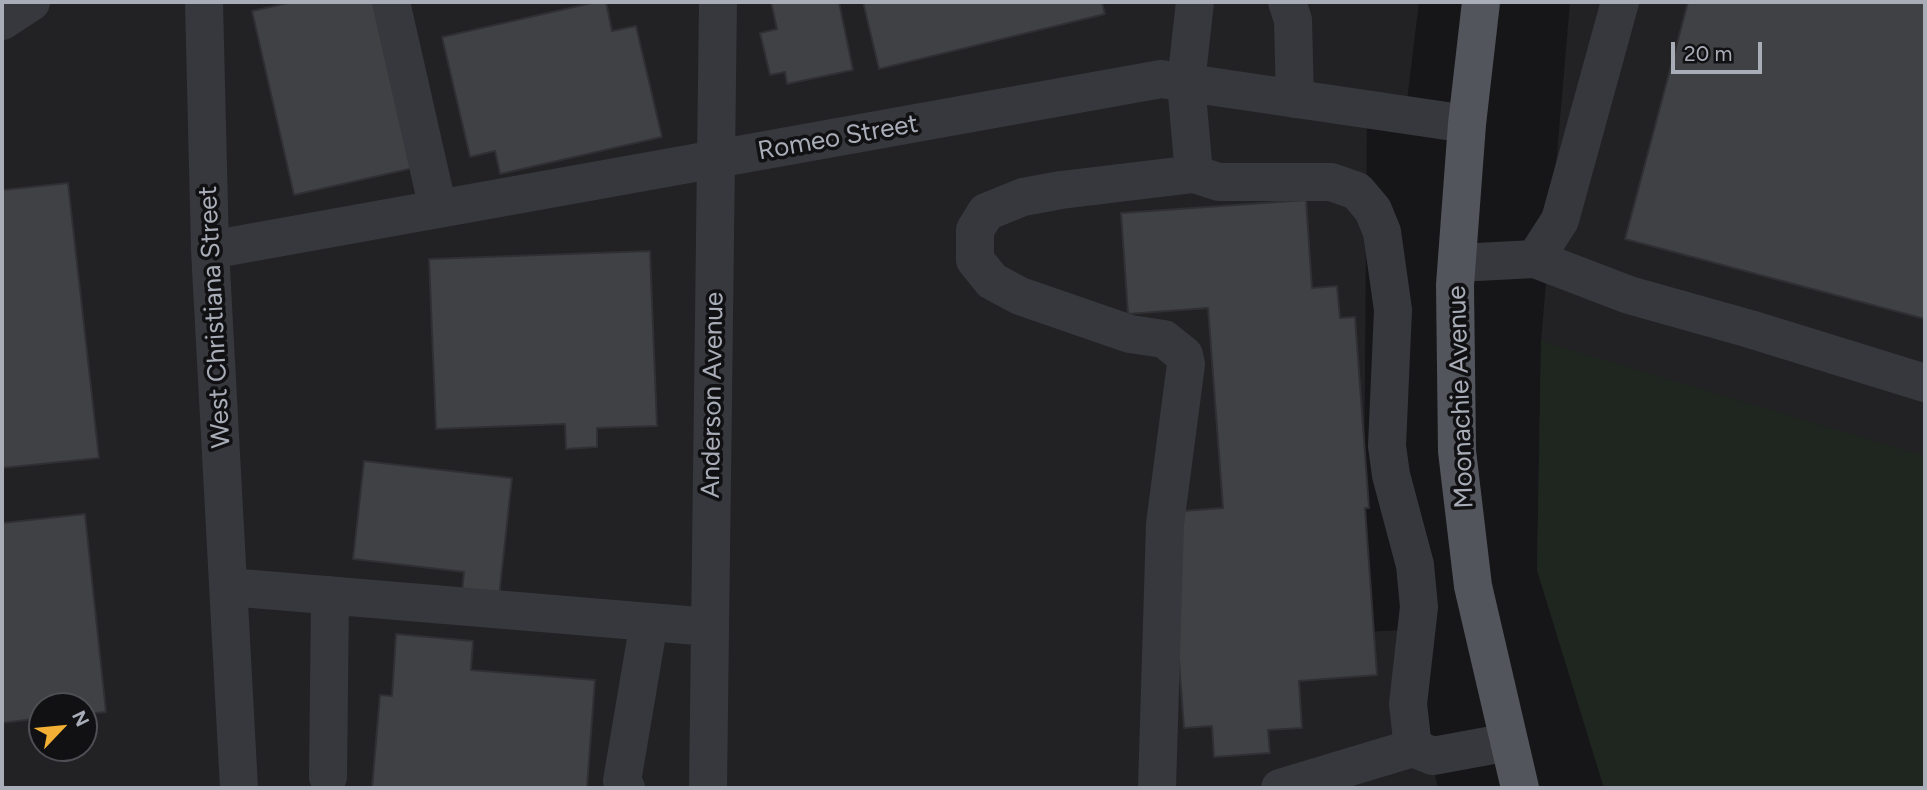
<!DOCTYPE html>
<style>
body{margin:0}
#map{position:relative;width:1927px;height:790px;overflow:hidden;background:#161618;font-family:Figtree,sans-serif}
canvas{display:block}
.frame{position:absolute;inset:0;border:4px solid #a8adb8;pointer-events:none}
.north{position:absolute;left:28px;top:692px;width:70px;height:70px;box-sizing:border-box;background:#111113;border:2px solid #4d4f55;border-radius:50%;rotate:64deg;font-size:19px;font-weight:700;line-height:28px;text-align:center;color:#a8adb8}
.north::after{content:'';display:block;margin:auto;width:24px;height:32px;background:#f2b134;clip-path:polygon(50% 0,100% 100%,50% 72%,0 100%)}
.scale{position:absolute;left:1671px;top:42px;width:91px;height:32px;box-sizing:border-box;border:4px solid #a8adb8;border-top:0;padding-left:9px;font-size:21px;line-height:24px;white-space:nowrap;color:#a8adb8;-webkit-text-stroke:5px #111113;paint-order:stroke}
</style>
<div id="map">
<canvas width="1927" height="790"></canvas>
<div class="frame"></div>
<div class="north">N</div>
<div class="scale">20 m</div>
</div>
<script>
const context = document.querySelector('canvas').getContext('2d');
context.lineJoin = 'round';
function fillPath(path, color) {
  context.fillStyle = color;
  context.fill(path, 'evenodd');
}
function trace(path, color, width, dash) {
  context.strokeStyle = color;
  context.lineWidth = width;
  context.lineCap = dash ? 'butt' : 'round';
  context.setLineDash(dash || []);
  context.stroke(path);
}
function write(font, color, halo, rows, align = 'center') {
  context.font = font + ' Figtree,sans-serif';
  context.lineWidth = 7;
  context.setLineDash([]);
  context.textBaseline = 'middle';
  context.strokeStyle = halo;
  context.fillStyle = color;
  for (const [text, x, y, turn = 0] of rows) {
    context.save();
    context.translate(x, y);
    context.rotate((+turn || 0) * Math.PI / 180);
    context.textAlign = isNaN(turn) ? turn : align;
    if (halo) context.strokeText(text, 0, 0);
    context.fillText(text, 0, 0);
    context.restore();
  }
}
fillPath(new Path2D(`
 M 2,2 L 1419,2 L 1406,109 L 1367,107 L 1363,632 L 1402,630 L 1438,788 L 2,788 ZM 42,706 L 84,706 L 84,748 L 42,748 Z
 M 1570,2 L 1925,2 L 1925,788 L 1604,788 L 1537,570 L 1541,341 Z`), '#222225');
fillPath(new Path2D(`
 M 1541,341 L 1925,456 L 1925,788 L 1604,788 L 1537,570 Z`), '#1e261f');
const building = new Path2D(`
 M 292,2 L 381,2 L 418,167 L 294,195 L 252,11 Z
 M 596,2 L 606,2 L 612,31 L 636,26 L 662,137 L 500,174 L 495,151 L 470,157 L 442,37 Z
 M 771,2 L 839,2 L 853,70 L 787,84 L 785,72 L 770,75 L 760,33 L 777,29 Z
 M 863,2 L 1102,2 L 1105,14 L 879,69 Z
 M 1688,2 L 1925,2 L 1925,319 L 1625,239 Z
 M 68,183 L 99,458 L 2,468 L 2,190 Z
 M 1306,200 L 1312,288 L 1337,286 L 1340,318 L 1355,317 L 1369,508 L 1365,508 L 1377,675 L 1299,681 L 1302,728 L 1268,730 L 1270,753 L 1214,757 L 1212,726 L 1184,728 L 1168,512 L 1223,508 L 1208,308 L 1128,314 L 1121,213 Z
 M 650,251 L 657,426 L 597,428 L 597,447 L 566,449 L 565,424 L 436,429 L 429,259 Z
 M 364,461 L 512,478 L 499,597 L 462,592 L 464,572 L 353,559 Z
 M 85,514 L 106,712 L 84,714 L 84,706 L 42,706 L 42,718 L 2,723 L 2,523 Z
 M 396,634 L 473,641 L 471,670 L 595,680 L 587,788 L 372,788 L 380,695 L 392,696 Z`);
fillPath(building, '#404145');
trace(building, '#303034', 2);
trace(new Path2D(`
 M 204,2 L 210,250 L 239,788
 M 391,2 L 438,209
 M 1287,2 L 1293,20 L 1295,99
 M 2,21 L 31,2
 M 1194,174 L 1186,83 L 1195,2
 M 210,250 L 1161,79 L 1467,124
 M 1535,259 L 1629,295 L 1750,329 L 1925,383
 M 1457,263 L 1535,259 L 1560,220 L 1620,2
 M 229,587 L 710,627
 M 328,777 L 330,595
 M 626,788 L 622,781 L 649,622
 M 708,788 L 718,2
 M 1157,788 L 1165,524 L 1186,364 L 1184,355 L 1164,339 L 1130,334 L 1020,296 L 992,281 L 975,260 L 975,230 L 986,212 L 1023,197 L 1061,190 L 1194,174 L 1219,182 L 1331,182 L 1357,191 L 1373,210 L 1382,232 L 1393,310 L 1387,446 L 1391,475 L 1415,565 L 1419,607 L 1408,704 L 1413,748
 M 1280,788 L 1413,748 L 1433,756 L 1509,742`), '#37383d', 38);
trace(new Path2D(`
 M 1481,2 L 1467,124 L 1455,285 L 1457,451 L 1473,586 L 1520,788`), '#53555c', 38);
write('26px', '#a8adb8', '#111113', [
 ["Romeo Street",838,138,-10],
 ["West Christiana Street",215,317,-93],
 ["Anderson Avenue",713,395,-89],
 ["Moonachie Avenue",1461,397,-92]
]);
</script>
